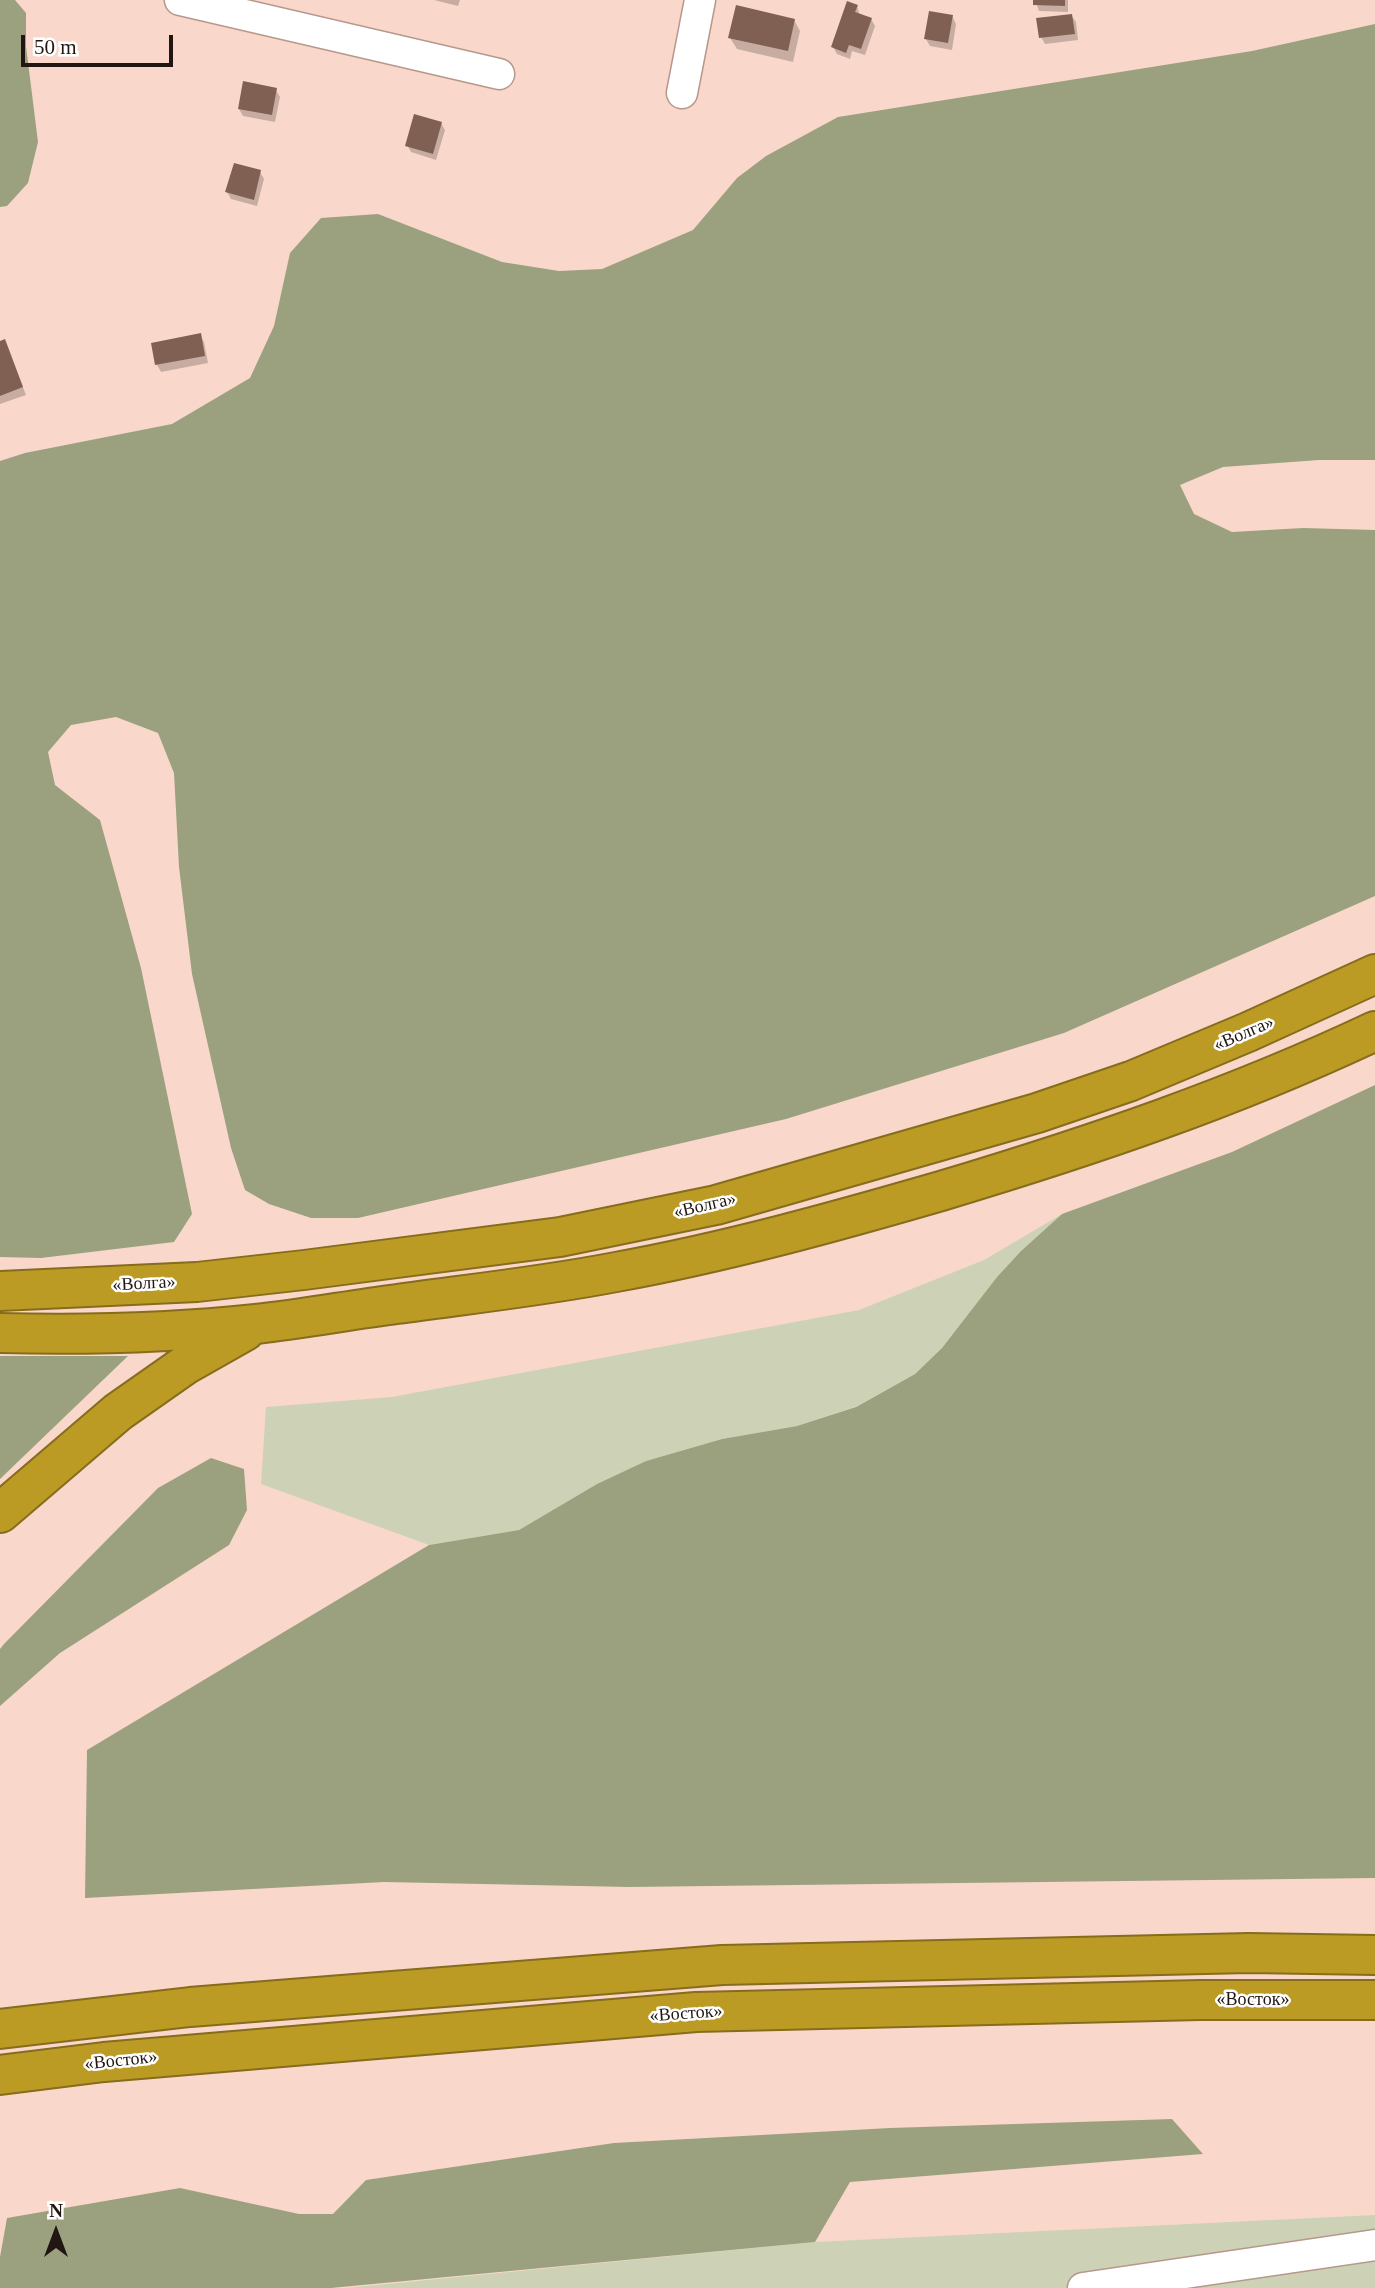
<!DOCTYPE html>
<meta charset="utf-8">
<style>
body{margin:0}
#map{position:relative;width:1375px;height:2288px;overflow:hidden;background:#f9d8cb;font-family:Georgia,serif}
canvas{display:block}
.north{position:absolute;left:21px;top:2197px;width:70px;height:70px;-webkit-text-stroke:5px #fff;paint-order:stroke;rotate:0deg;font-size:19px;font-weight:700;line-height:28px;text-align:center;color:#211611}
.north::after{content:'';display:block;margin:auto;width:24px;height:32px;background:#211611;clip-path:polygon(50% 0,100% 100%,50% 72%,0 100%)}
.scale{position:absolute;left:21px;top:35px;width:152px;height:32px;box-sizing:border-box;border:4px solid #211611;border-top:0;padding-left:9px;font-size:21px;line-height:24px;white-space:nowrap;color:#211611;-webkit-text-stroke:5px #fff;paint-order:stroke}
</style>
<div id="map">
<canvas width="1375" height="2288"></canvas>
<div class="north">N</div>
<div class="scale">50 m</div>
</div>
<script>
const context = document.querySelector('canvas').getContext('2d');
context.lineJoin = 'round';
function fillPath(path, color) {
  context.fillStyle = color;
  context.fill(path, 'evenodd');
}
function trace(path, color, width, dash) {
  context.strokeStyle = color;
  context.lineWidth = width;
  context.lineCap = dash ? 'butt' : 'round';
  context.setLineDash(dash || []);
  context.stroke(path);
}
function write(font, color, halo, rows, align = 'center') {
  context.font = font + ' Georgia,serif';
  context.lineWidth = 5;
  context.setLineDash([]);
  context.textBaseline = 'middle';
  context.strokeStyle = halo;
  context.fillStyle = color;
  for (const [text, x, y, turn = 0] of rows) {
    context.save();
    context.translate(x, y);
    context.rotate((+turn || 0) * Math.PI / 180);
    context.textAlign = isNaN(turn) ? turn : align;
    if (halo) context.strokeText(text, 0, 0);
    context.fillText(text, 0, 0);
    context.restore();
  }
}
fillPath(new Path2D(`
 M 1062,1214 L 1021,1251 L 997,1277 L 942,1348 L 915,1374 L 855,1407 L 797,1426 L 722,1439 L 646,1461 L 597,1484 L 519,1530 L 429,1545 L 261,1484 L 266,1407 L 392,1397 L 859,1310 L 984,1260 Z
 M 1375,2215 L 1375,2288 L 346,2288 L 815,2242 Z`), '#cdd2b6');
fillPath(new Path2D(`
 M 0,0 L 15,0 L 26,13 L 26,46 L 38,142 L 28,183 L 7,206 L 0,207 Z
 M 1375,24 L 1375,460 L 1319,460 L 1223,467 L 1180,485 L 1194,514 L 1232,532 L 1303,528 L 1375,530 L 1375,896 L 1064,1033 L 786,1119 L 358,1218 L 311,1218 L 269,1204 L 245,1190 L 231,1148 L 192,974 L 179,867 L 174,773 L 158,733 L 116,717 L 71,725 L 48,752 L 55,785 L 100,820 L 141,968 L 192,1214 L 174,1242 L 41,1258 L 0,1257 L 0,461 L 25,453 L 172,424 L 250,378 L 274,326 L 290,253 L 321,218 L 378,214 L 502,262 L 559,271 L 602,269 L 693,230 L 737,178 L 766,156 L 838,117 L 1252,51 Z
 M 1375,1085 L 1375,1878 L 629,1887 L 384,1882 L 85,1898 L 87,1750 L 429,1545 L 519,1530 L 597,1484 L 646,1461 L 722,1439 L 797,1426 L 856,1407 L 915,1374 L 942,1348 L 997,1277 L 1021,1251 L 1062,1214 L 1232,1152 Z
 M 0,1356 L 128,1356 L 0,1479 Z
 M 211,1458 L 244,1469 L 247,1510 L 229,1545 L 60,1653 L 0,1706 L 0,1649 L 4,1644 L 158,1488 Z
 M 1172,2119 L 1203,2154 L 850,2182 L 815,2242 L 331,2288 L 0,2288 L 0,2257 L 7,2218 L 180,2188 L 299,2214 L 333,2214 L 366,2180 L 614,2143 L 890,2128 Z`), '#9ba17f');
fillPath(new Path2D(`
 M 434,0 L 460,0 L 458,6 Z
 M 1035,0 L 1068,0 L 1068,12 L 1039,11 Z
 M 857,6 L 860,16 L 871,19 L 875,26 L 865,55 L 852,51 L 850,59 L 837,54 L 833,47 Z
 M 1071,15 L 1076,22 L 1078,40 L 1045,44 L 1041,37 Z
 M 952,16 L 956,24 L 952,50 L 930,46 L 926,39 Z
 M 794,20 L 800,31 L 793,62 L 737,49 L 730,38 Z
 M 276,90 L 280,97 L 275,122 L 243,116 L 239,109 Z
 M 441,123 L 445,130 L 436,160 L 411,152 L 407,145 Z
 M 260,172 L 264,179 L 257,206 L 231,199 L 227,192 Z
 M 200,335 L 204,342 L 208,363 L 161,372 L 157,365 L 153,344 Z
 M 5,341 L 26,395 L 0,404 L 0,343 Z`), '#0003');
fillPath(new Path2D(`
 M 1033,0 L 1065,0 L 1065,6 L 1033,5 Z
 M 847,1 L 858,5 L 855,12 L 872,18 L 861,49 L 849,45 L 846,53 L 831,47 Z
 M 736,5 L 795,19 L 788,51 L 728,38 Z
 M 929,11 L 953,15 L 948,43 L 924,39 Z
 M 1072,14 L 1075,34 L 1039,38 L 1036,18 Z
 M 243,81 L 277,88 L 272,115 L 238,109 Z
 M 414,114 L 442,122 L 433,154 L 405,146 Z
 M 234,163 L 261,170 L 254,200 L 225,192 Z
 M 201,333 L 205,356 L 155,365 L 151,343 Z
 M 5,339 L 23,387 L 0,396 L 0,341 Z`), '#806053');
const minor = new Path2D(`
 M 180,0 L 499,74
 M 682,93 L 700,0
 M 1083,2288 L 1375,2245`);
const highway = new Path2D(`
 M 0,1291 L 197,1282 L 304,1270 L 560,1237 L 716,1205 L 1037,1113 L 1131,1081 L 1248,1032 L 1375,974
 M 0,1333 C 85,1335 172,1333 256,1324 C 303,1319 350,1310 397,1304 C 470,1294 544,1286 616,1272 C 726,1252 834,1222 941,1191 C 1091,1146 1233,1098 1375,1031
 M 0,1513 L 118,1412 L 185,1365 L 245,1331
 M 0,2029 L 190,2007 L 722,1965 L 1249,1953 L 1375,1955
 M 0,2075 L 104,2062 L 696,2012 L 1200,2000 L 1375,2000`);
trace(minor, '#b6988c', 33);
trace(highway, '#866c1d', 42);
trace(minor, '#fff', 30);
trace(highway, '#bc9b24', 38);
write('18px', '#211611', '#fff', [
 ["«Волга»",1244,1034,-23],
 ["«Волга»",705,1206,-13],
 ["«Волга»",144,1284,-3],
 ["«Восток»",1253,2000],
 ["«Восток»",686,2014,-4],
 ["«Восток»",121,2061,-6]
]);
</script>
